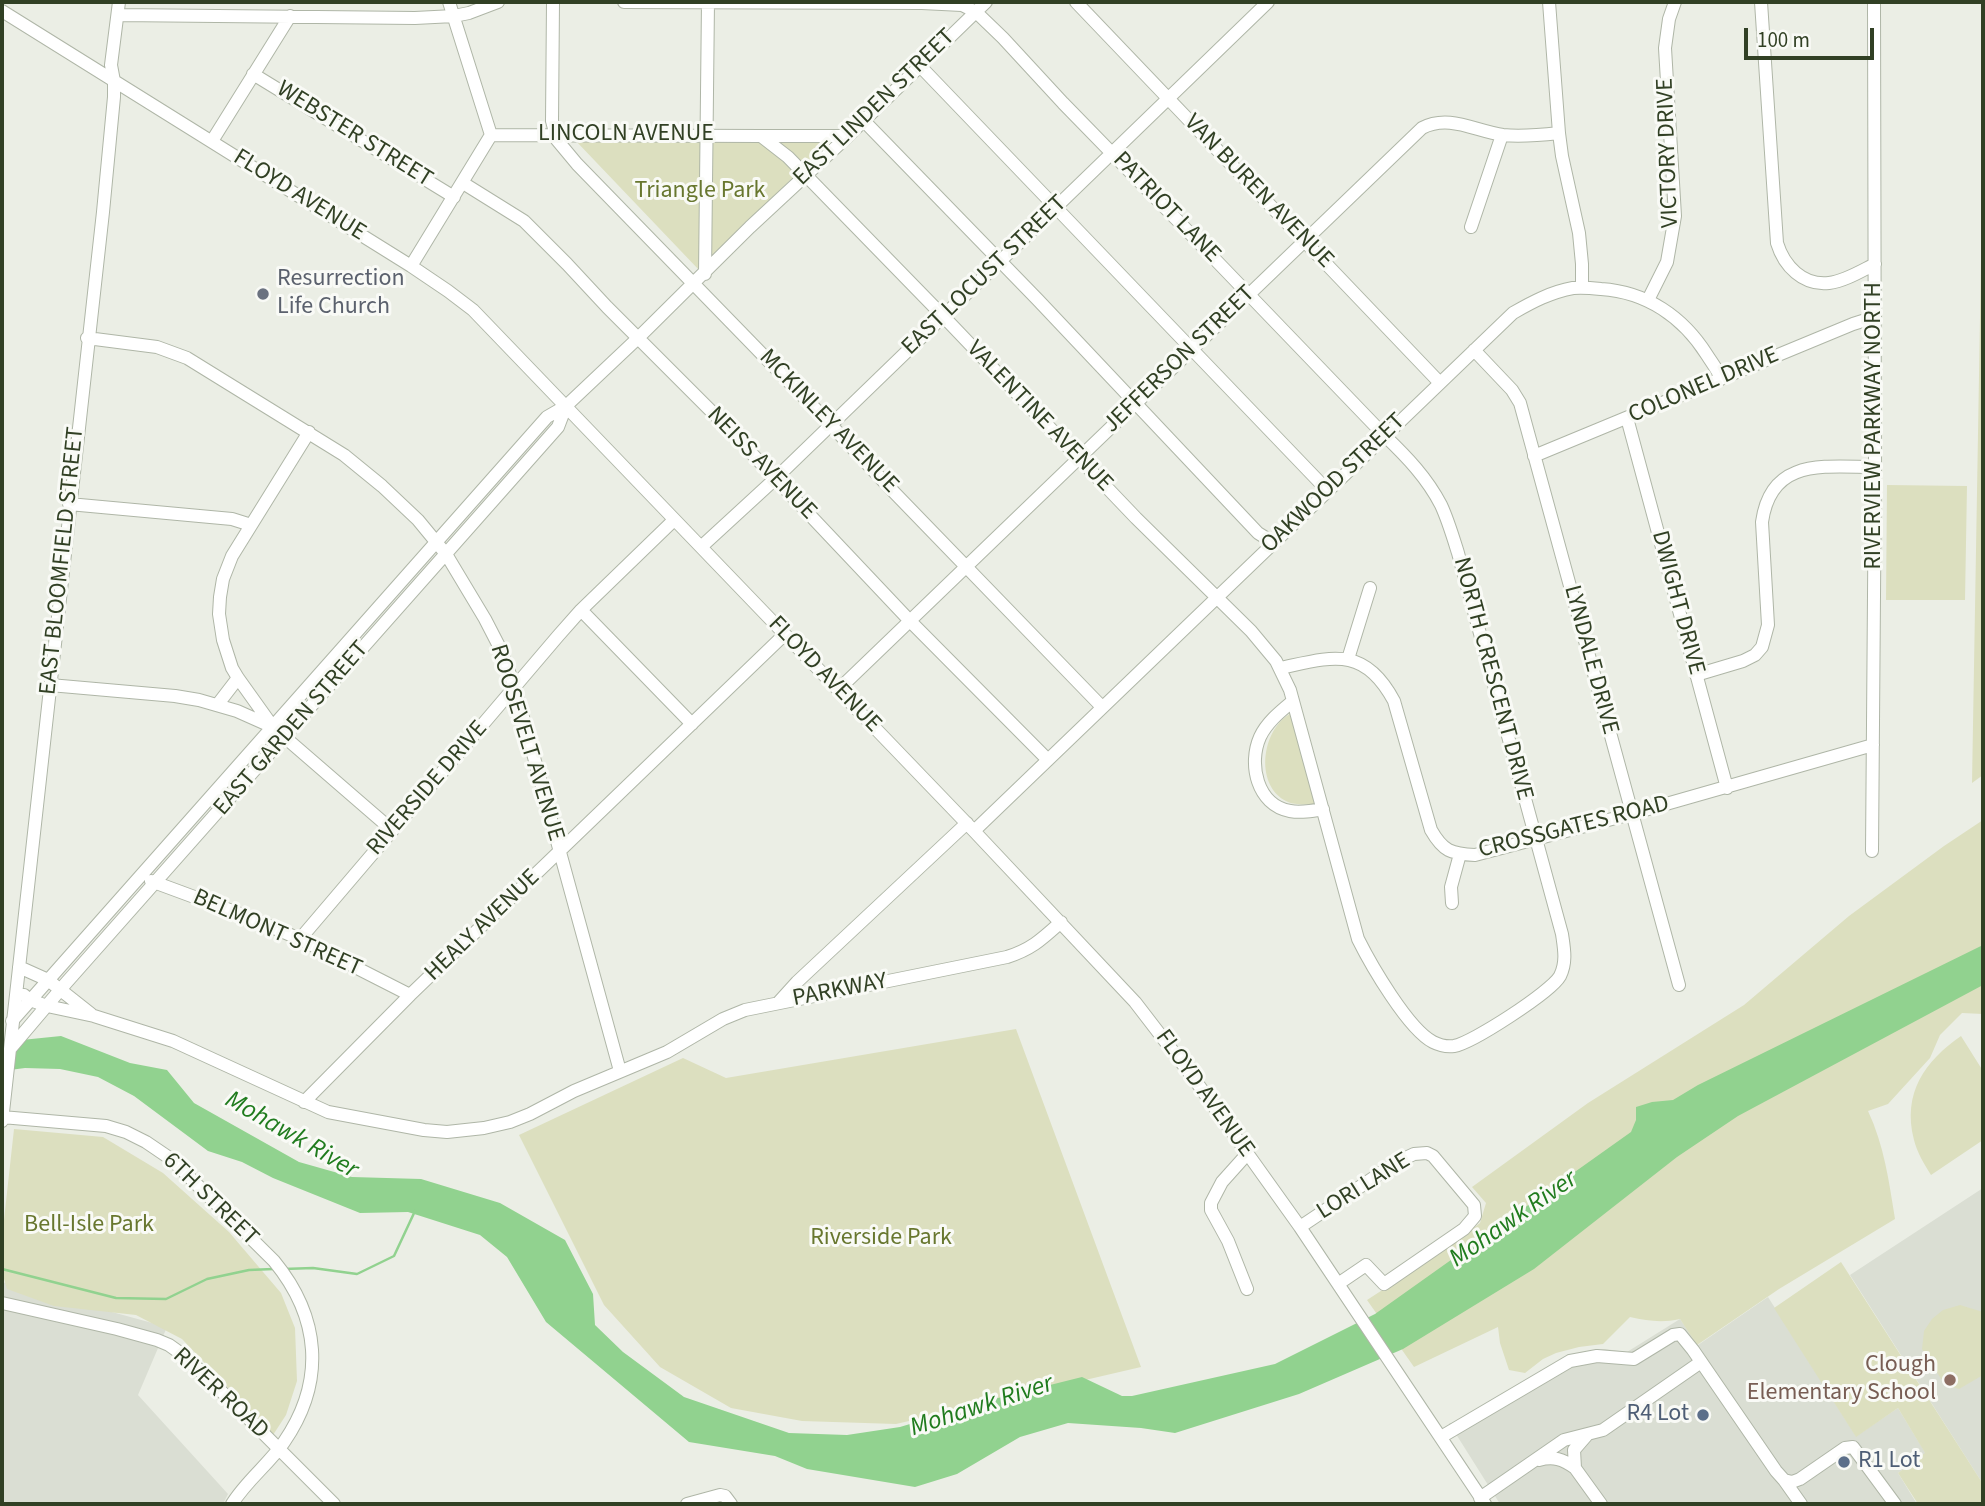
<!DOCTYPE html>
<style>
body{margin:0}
#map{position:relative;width:1985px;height:1506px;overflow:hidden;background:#ebeee5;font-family:"Source Sans 3",sans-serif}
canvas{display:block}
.frame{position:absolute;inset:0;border:4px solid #314024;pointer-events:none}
.scale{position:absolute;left:1744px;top:28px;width:130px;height:32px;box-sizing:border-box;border:4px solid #314024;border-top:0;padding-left:9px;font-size:21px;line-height:24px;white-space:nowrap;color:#314024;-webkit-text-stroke:5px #f9faf6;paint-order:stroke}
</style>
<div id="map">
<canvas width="1985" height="1506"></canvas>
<div class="frame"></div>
<div class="scale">100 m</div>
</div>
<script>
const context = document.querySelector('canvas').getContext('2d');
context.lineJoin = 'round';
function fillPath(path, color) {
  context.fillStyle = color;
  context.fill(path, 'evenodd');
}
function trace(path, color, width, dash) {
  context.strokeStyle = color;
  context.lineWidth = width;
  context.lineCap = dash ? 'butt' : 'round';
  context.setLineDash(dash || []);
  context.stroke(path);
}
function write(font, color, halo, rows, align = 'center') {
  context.font = font + ' "Source Sans 3",sans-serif';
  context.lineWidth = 6;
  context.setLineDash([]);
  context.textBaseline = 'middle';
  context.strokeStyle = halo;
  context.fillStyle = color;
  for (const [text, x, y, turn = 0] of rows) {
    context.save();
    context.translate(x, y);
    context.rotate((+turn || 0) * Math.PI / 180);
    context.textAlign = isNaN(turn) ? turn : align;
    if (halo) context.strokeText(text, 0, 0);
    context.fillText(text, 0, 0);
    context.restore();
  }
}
fillPath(new Path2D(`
 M 1983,1188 L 1983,1484 L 1850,1275 Z
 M 2,1282 L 167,1327 L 138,1395 L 228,1494 L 223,1504 L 2,1504 Z
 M 1768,1297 L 1856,1436 L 1898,1408 L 1926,1454 L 1898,1473 L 1917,1504 L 1500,1504 L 1449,1423 L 1454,1423 L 1567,1356 L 1581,1352 L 1605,1349 L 1627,1352 L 1680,1319 L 1698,1345 Z`), '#daded3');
fillPath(new Path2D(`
 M 835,136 L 699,270 L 575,140 Z
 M 1982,201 L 1983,201 L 1983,775 L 1972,783 Z
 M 1887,485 L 1967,486 L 1965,600 L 1886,600 Z
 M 1296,711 L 1321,803 C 1311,804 1298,806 1288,802 C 1252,786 1262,723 1296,711 Z
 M 1983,820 L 1983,1014 L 1962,1013 L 1940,1035 L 1930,1058 L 1888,1104 L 1868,1111 C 1884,1145 1889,1181 1895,1219 L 1779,1289 L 1697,1345 L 1680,1319 C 1662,1323 1648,1321 1630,1317 L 1603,1344 L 1579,1347 L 1556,1353 L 1543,1359 L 1525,1373 L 1509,1370 L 1500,1343 L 1498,1327 L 1414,1367 L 1367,1300 L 1444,1250 L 1480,1223 L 1486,1203 L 1472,1187 L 1588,1103 L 1744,1005 L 1849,916 L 1944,846 Z
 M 1016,1029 L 1141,1367 L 896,1424 L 802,1421 L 731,1408 L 660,1367 L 604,1305 L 519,1135 L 683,1058 L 726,1078 Z
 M 1961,1036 L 1983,1071 L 1983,1140 L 1931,1175 C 1924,1164 1917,1152 1914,1140 C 1902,1093 1925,1061 1961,1036 Z
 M 14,1129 L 103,1137 L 163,1173 L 229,1232 L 281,1293 L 295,1328 L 297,1381 L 286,1415 L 273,1435 L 182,1339 L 136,1315 L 54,1306 L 7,1289 L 2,1272 L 2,1238 Z
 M 1841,1262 L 1983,1484 L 1983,1504 L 1918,1504 L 1898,1473 L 1925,1453 L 1898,1408 L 1856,1437 L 1774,1308 Z
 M 1960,1305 L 1983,1312 L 1983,1375 L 1959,1389 L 1945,1385 L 1922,1349 L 1924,1331 L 1932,1319 L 1943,1310 Z`), '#dcdfbf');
fillPath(new Path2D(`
 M 1983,945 L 1983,985 L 1738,1116 L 1677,1157 L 1534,1269 L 1403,1349 L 1299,1394 L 1175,1433 L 1141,1428 L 1068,1423 L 1020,1437 L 957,1474 L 915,1487 L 807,1469 L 775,1456 L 689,1442 L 546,1322 L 507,1257 L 480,1235 L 408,1212 L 360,1213 L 273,1178 L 242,1162 L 208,1151 L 134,1096 L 98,1077 L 60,1069 L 25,1068 L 2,1071 L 2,1042 L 61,1036 L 130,1063 L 167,1070 L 194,1103 L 299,1162 L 352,1177 L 421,1179 L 500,1203 L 565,1240 L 593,1294 L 595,1325 L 623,1352 L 684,1397 L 789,1433 L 847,1435 L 900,1427 L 990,1400 L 1082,1377 L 1122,1396 L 1132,1396 L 1275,1364 L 1375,1314 L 1631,1132 L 1636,1120 L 1636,1107 L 1652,1102 L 1673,1100 L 1698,1085 Z`), '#91d28f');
trace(new Path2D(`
 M 2,1269 L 116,1298 L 166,1299 L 207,1279 L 249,1270 L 273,1269
 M 284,1269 L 313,1268 L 357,1274 L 394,1256 L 415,1211`), '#91d28f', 2.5);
const minor = new Path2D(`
 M 449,2 L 491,135
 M 553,2 L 552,121 L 557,140 L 577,164 L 831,425 L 887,485 L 1102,707
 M 1076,2 L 1440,383
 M 1549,2 L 1559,133 L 1562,156 L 1579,233 L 1582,264 L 1582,288
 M 1761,2 L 1777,243 C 1784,266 1803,286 1829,283 C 1845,281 1861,271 1875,264
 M 2,11 L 411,266 L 448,291 L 473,310 L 974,831 L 1135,1002 L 1195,1080 L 1300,1227 L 1485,1504
 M 118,15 L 415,18 L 454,16 L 469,13 L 498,2
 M 920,66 L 1328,491
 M 253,74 L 454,197
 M 864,121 L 1038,300 L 1258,533 L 1274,543
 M 491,135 L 761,136 L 788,157 L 943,316 L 1136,518 L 1251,631 L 1276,661 L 1290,690 L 1358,939 C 1371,965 1408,1029 1433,1042 C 1439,1045 1447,1047 1454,1046 C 1472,1043 1551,992 1560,976 C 1567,962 1564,948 1562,934 L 1458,553 C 1453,537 1448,520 1441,505 C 1427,478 1407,457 1385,436 L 1180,223 L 1063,103 L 1003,38 L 976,12 L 962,5 L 922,3 L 624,2
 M 761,136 L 848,136
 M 212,141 L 290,16
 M 463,183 L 524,221 L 567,264 L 607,307 L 722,422 L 910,621 L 1048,760
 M 1471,227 L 1502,135
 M 411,266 L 491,135
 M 705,274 L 708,2
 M 1648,300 L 1667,262 L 1675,216 L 1665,48 L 1669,19 L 1675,2
 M 87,338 L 157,347 L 187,358 L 344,455 L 382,486 L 418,520 L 446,554 L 485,619 L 501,650 L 515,688 L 620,1071
 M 1474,350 L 1512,390 L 1520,403 L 1679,985
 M 1627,418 L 1727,788
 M 309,432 L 232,556 L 223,579 L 220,597 L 219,614 L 223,640 L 232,668 L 238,678 L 273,727 L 392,830
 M 1534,456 L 1853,324 L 1875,317
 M 69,504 L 232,519 L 251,525
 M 701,547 L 775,479 L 1268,2
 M 581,610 L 692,724
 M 1348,659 L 1370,588
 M 1280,668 C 1332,657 1364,645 1394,701 L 1431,830 C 1443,851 1451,854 1475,855 L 1631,814 L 1873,745
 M 1696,675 L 1743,661 L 1755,655 L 1762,647 L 1768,625 L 1762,522 C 1771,457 1825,467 1875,467
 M 50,685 L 175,696 L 199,700 L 237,711 L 273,727
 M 838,690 L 1422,128 C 1449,114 1475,131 1503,135 C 1522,137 1541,135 1559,133
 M 1293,701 C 1281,711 1267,722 1260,737 C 1248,764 1257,805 1290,811 C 1301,813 1312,811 1323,809
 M 218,704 L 238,678
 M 974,831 L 1513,313 C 1532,302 1551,292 1573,288 C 1582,287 1592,288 1601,289 C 1647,292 1683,317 1707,355 C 1712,363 1718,370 1721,379
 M 1872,851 L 1875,467 L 1874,2
 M 151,881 L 243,915 L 300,939 L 410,995
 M 1452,903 L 1451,887 L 1460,854
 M 300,939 L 558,636 L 581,610 L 674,520
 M 19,967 L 48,980 L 91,1014
 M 24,995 L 30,1000 L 47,1006 L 94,1016 L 173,1041 L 328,1112 L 424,1130 L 447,1132 L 484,1128 L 510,1122 L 530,1114 L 574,1091 L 667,1052 L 723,1019 L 745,1010 L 1007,957 C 1032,949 1042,939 1061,922
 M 778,1003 L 797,982 L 967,823
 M 12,1021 L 547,417 L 566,406 L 638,338 L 750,227 L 848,136 L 986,2
 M 10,1049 L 66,983 L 558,427 L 566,406
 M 304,1102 L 410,995 L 784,635
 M 2,1117 L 106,1126 L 126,1132 L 146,1142 L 171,1159 L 274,1261 C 320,1317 326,1381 284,1442 C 269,1464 246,1481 232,1504
 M 2,1121 L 103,212 L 114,97 L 114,81 L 111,65 L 119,2
 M 1300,1227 L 1397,1162 L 1414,1154 L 1427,1153 L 1433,1156 L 1474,1205 L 1475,1216 L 1464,1229 L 1384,1284 L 1366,1265 L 1338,1284
 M 1247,1289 L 1228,1241 L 1211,1210 L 1211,1203 L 1222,1182 L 1248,1153
 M 2,1303 L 117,1329 L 157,1340 L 169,1345 L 183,1355 L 209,1379 L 334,1504
 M 1441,1437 L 1570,1361 L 1597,1356 L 1634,1359 L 1673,1335 L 1680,1334 L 1693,1350 L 1776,1471 L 1784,1480 L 1801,1504
 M 1539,1460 C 1553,1456 1563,1459 1575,1468 L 1601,1504
 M 1575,1468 L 1574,1450 L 1587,1435
 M 1784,1480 L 1792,1482 L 1800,1479 L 1845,1448 L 1853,1447 L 1895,1504
 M 1480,1498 L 1564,1440 L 1603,1430 L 1701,1362
 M 687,1504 L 720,1495 L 725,1496 L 731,1504`);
trace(minor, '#afb6a7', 14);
trace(minor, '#fff', 12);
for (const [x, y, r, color] of [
 [263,294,7,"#6b7280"],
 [1950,1380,7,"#8d6e63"],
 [1703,1415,7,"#5c6f8a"],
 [1844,1462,7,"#5c6f8a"]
]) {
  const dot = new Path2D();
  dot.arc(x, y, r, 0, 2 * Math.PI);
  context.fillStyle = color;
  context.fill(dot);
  trace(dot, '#f9faf6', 2.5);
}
write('24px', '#314024', '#f9faf6', [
 ["EAST LINDEN STREET",875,108,-44],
 ["WEBSTER STREET",354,135,32],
 ["LINCOLN AVENUE",626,135],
 ["VICTORY DRIVE",1669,153,-92],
 ["VAN BUREN AVENUE",1258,192,46],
 ["FLOYD AVENUE",299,196,32],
 ["PATRIOT LANE",1166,208,46],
 ["EAST LOCUST STREET",985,276,-44],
 ["JEFFERSON STREET",1180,360,-44],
 ["COLONEL DRIVE",1704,386,-23],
 ["VALENTINE AVENUE",1039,417,46],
 ["MCKINLEY AVENUE",828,422,46],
 ["RIVERVIEW PARKWAY NORTH",1875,426,-90],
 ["NEISS AVENUE",761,464,46],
 ["OAKWOOD STREET",1334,484,-44],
 ["EAST BLOOMFIELD STREET",63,561,-84],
 ["DWIGHT DRIVE",1677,603,75],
 ["LYNDALE DRIVE",1590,660,75],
 ["FLOYD AVENUE",824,675,46],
 ["NORTH CRESCENT DRIVE",1492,679,75],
 ["EAST GARDEN STREET",292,729,-49],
 ["ROOSEVELT AVENUE",526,743,73],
 ["RIVERSIDE DRIVE",428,789,-49],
 ["CROSSGATES ROAD",1574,828,-14],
 ["HEALY AVENUE",483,926,-44],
 ["BELMONT STREET",277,934,24],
 ["PARKWAY",840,991,-11],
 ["FLOYD AVENUE",1204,1094,54],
 ["LORI LANE",1364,1187,-32],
 ["6TH STREET",210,1200,44],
 ["RIVER ROAD",220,1394,43]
]);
write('24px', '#68772f', '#f9faf6', [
 ["Triangle Park",700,192],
 ["Bell-Isle Park",89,1226],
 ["Riverside Park",881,1239]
]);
write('24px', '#5b616d', '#f9faf6', [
 ["Resurrection",277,280],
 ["Life Church",277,308]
], 'left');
write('24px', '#785e54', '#f9faf6', [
 ["Clough",1936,1366],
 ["Elementary School",1936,1394]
], 'right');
write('24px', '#4e5e75', '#f9faf6', [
 ["R4 Lot",1689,1415],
 ["R1 Lot",1858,1462,"left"]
], 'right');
write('italic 26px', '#207c1e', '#f9faf6', [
 ["Mohawk River",291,1136,30],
 ["Mohawk River",1514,1220,-35],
 ["Mohawk River",982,1407,-18]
]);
</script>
